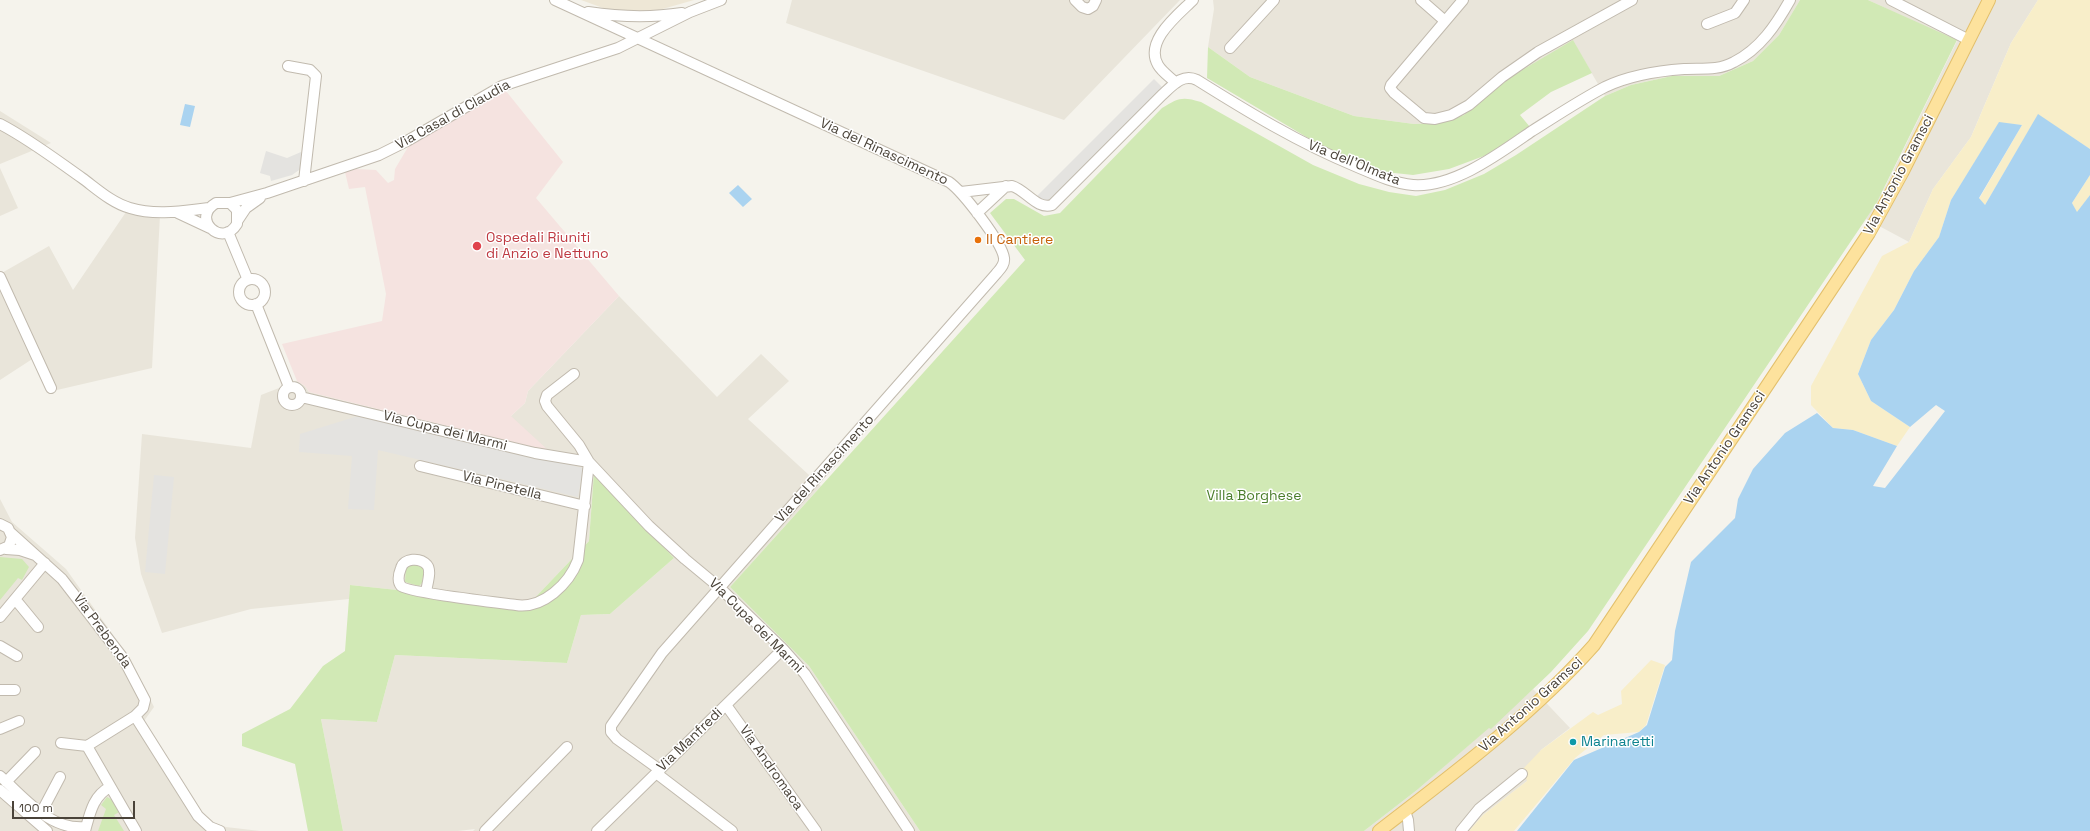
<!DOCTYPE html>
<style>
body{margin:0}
#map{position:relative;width:2090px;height:831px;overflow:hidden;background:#f5f3ec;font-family:"Space Grotesk",sans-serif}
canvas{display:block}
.scale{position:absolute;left:12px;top:801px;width:123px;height:18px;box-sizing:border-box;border:2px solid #4a4339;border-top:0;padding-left:5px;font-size:12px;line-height:14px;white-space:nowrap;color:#4a4339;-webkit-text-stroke:3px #fff;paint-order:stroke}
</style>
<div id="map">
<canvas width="2090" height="831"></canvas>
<div class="scale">100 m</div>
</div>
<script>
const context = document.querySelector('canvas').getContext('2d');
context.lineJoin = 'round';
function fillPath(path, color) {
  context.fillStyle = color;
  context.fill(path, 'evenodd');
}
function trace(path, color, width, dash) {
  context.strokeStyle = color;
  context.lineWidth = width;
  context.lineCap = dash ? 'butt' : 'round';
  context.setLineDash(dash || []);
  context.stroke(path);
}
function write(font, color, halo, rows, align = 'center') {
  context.font = font + ' "Space Grotesk",sans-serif';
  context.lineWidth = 3;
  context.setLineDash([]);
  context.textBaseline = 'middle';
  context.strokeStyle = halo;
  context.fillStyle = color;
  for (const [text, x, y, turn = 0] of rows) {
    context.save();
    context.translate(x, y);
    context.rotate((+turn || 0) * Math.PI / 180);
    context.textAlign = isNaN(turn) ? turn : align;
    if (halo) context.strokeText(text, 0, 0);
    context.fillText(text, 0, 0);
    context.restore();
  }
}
fillPath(new Path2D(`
 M 792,0 L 1180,0 L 1064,120 L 786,23 Z
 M 1213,0 L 1800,0 L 1779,35 L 1753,61 L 1719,76 L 1672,76 L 1631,85 L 1605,96 L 1573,41 L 1512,76 L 1464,115 L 1440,123 L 1414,124 L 1354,116 L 1250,77 L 1208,47 L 1214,9 Z
 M 1868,0 L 2038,0 L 2011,43 L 1971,137 L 1933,189 L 1909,242 L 1866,219 L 1886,185 L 1957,41 Z
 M 0,111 L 51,143 L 0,164 Z
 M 0,168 L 18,208 L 0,216 Z
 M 126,212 L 160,215 L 152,368 L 57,390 L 40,354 L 0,380 L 0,274 L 49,246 L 73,290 Z
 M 619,296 L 717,397 L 761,354 L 789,381 L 748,419 L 821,486 L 730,587 L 809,666 L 920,831 L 473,831 L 475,829 L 458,831 L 343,831 L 321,719 L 377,722 L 395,655 L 567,663 L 581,615 L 610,614 L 674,558 L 594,473 L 589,541 L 529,604 L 350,585 L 349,599 L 251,609 L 162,633 L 141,574 L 135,538 L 142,434 L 251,448 L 261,395 L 297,381 L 305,386 L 309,392 L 548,451 L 510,417 L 525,403 L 528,391 Z
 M 0,499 L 12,522 L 66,569 L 131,660 L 154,707 L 144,721 L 201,813 L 212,822 L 226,827 L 260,831 L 0,831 Z
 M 1533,689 L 1570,728 L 1541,750 L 1527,781 L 1483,815 L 1469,831 L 1364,831 L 1417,790 Z`), '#e9e5da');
fillPath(new Path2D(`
 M 581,0 L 694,0 L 652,12 L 617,13 Z`), '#eee7d6');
fillPath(new Path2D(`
 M 506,91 L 563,162 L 536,198 L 619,296 L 528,391 L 525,403 L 511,416 L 549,451 L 309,392 L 305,386 L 297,381 L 282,344 L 382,321 L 386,294 L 365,187 L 349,189 L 345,172 L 356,169 L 376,170 L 388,183 L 394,180 L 395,169 L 408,147 L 485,100 Z`), '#f5e3e0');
fillPath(new Path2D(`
 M 1800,0 L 1868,0 L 1957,40 L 1876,204 L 1588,631 L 1551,672 L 1491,729 L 1489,728 L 1417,790 L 1364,831 L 920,831 L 809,666 L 730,587 L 1025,260 L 990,213 L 1006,199 L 1014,199 L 1044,216 L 1060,213 L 1162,108 C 1178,98 1182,96 1201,102 L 1313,165 L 1359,184 L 1389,192 L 1416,196 L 1445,190 L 1484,174 L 1516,155 L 1605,96 L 1631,85 L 1672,76 L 1719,76 L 1753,61 L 1779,35 Z
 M 1573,40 L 1592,73 L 1551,92 L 1520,115 L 1530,127 L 1500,150 L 1449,169 L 1413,175 L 1376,171 L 1330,151 L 1207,78 L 1208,47 L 1250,77 L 1354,116 L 1414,124 L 1440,123 L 1464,115 L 1512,76 Z
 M 594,472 L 674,558 L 610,614 L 581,615 L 567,663 L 395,655 L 377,722 L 321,719 L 343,831 L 308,831 L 295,764 L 242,746 L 242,734 L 290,709 L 323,666 L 345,651 L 350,585 L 529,604 L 589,541 Z
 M 0,557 L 22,559 L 29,567 L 22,580 L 18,578 L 0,600 Z
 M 410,564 L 422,565 L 424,569 L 422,583 L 419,586 L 405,582 L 406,567 Z
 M 107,797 L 116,802 L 121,811 L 114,815 L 124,831 L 98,831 L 106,809 L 101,805 Z`), '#d1e9b5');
fillPath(new Path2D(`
 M 2038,0 L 2090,0 L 2090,149 L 2038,115 L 1985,205 L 1979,199 L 2022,125 L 1999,123 L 1951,200 L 1939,237 L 1914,271 L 1894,310 L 1871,340 L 1858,374 L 1871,401 L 1910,427 L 1897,446 L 1853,430 L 1833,428 L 1811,405 L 1811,386 L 1882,256 L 1909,242 L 1933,189 L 1971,137 L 2011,43 Z
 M 2090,175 L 2090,195 L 2077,213 L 2072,203 Z
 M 1651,660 L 1665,665 L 1646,725 L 1639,732 L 1604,735 L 1575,758 L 1514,831 L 1469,831 L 1483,815 L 1527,781 L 1523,769 L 1541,750 L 1593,712 L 1598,715 L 1622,704 L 1621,691 Z`), '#f8eec9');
fillPath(new Path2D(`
 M 1154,79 L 1164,89 L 1049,203 L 1035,198 Z
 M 266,151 L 287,158 L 301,152 L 302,168 L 292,175 L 271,181 L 270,176 L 260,173 Z
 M 358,416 L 583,468 L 578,497 L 378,450 L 374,510 L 348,509 L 352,456 L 299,452 L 300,434 Z
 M 154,475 L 174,477 L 165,574 L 145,572 Z`), '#e4e3e0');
fillPath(new Path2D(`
 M 185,104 L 195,106 L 190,127 L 180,125 Z
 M 2038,114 L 2090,149 L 2090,175 L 2072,203 L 2077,212 L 2090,195 L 2090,831 L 1517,831 L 1574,760 L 1639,732 L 1647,725 L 1665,667 L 1672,660 L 1675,631 L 1691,562 L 1735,518 L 1738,499 L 1753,469 L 1785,433 L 1817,413 L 1833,428 L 1853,430 L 1897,446 L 1873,486 L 1885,488 L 1945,411 L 1936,405 L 1910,427 L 1871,401 L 1858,374 L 1871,340 L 1894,310 L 1914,271 L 1939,237 L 1951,200 L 1999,122 L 2022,125 L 1979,198 L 1985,205 Z
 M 738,185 L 752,199 L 743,207 L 729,193 Z`), '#aad3f0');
const minor = new Path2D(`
 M 555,0 L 949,182 C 962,191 1002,242 1004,258 C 1005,265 1000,269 996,274 L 662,653 L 611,726 L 611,732 L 617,739 L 660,770
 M 1075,0 L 1082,7 L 1088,9 L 1093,6 L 1096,0
 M 1421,0 L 1445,21
 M 1463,0 L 1391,85 L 1390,88 L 1394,93 L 1424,118 L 1435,119 L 1451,115 L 1469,105 L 1502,77 L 1538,52 L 1632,0
 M 1891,0 L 1969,40
 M 588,12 C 620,17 650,18 682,13
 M 1707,24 L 1735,13 L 1744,0
 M 1230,48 L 1274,0
 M 288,66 L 310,70 L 316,76 L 304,181
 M 1176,83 C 1170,77 1162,72 1158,65 C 1144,41 1178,15 1193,0
 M 0,124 C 29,139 55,159 82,178 C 97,189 112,203 130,208 C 156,216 183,211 209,208
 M 961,192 L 1012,186 C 1026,190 1037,210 1052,205 L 1162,95 C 1172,86 1182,73 1197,80 C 1248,112 1299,143 1355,166 C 1374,174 1392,183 1413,185 C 1454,188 1500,153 1532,131 C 1556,116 1580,100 1605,87 C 1630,75 1656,71 1684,69 C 1701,68 1718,71 1734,62 C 1760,49 1776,25 1790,0
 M 230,203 L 237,210 L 237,224 C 222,249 190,218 216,203 L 230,203 L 267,193 L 379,155 L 407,141 L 502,86 L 618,48 L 690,12 L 721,0
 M 178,213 L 210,228
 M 977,213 L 1006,186
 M 238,220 L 246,208 L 260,198
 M 228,232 L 248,280
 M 0,277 L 51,388
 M239 292a13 13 0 1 1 26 0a13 13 0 1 1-26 0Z
 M 256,304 L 289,387
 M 574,374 L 547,395 L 545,401 L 547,406 L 579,445 L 589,462 L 649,526 L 685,559 L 720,588 L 783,649 L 805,674 L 909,831
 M283 396a9 9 0 1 1 18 0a9 9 0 1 1-18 0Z
 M 301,397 L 535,453 L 589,462 L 578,560 C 569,584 543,609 516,605 C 501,603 406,592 401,586 C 397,581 399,573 401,568 C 404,558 420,557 427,565 C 432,571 427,584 426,592
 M 420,466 L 585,506
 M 0,524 L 8,528 L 12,537 L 9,546 L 0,550
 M 11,533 L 62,579 L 123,658 L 145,700 L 143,708 L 135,716
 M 6,549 L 20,550 L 35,555
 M 15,599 L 38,627
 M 0,617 L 45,563
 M 0,646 L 17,656
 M 0,690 L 15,690
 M 726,705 L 816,831
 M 0,729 L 19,721
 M 61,743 L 87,746 L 135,716 L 198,816 L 210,827 L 220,831
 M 87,746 L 136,831
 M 656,773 L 732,831
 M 0,776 C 25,798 50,831 86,827
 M 6,782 L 35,752
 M 0,790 L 47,831
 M 1405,811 L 1408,820 L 1409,831
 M 41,813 L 60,777
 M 85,831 C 90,813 93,796 110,787
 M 485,831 L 567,747
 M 597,831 L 783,649
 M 1461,831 L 1479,809 L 1522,774`);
const major = new Path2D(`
 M 1379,831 C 1454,773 1531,716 1594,645 L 1869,233 L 1902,173 L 1989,0`);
trace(minor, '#c1baae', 12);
trace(major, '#e3c06c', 14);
trace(minor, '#fff', 10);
trace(major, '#fde29d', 12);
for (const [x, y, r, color] of [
 [978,240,4,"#e8710a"],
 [477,246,5,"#e0444e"],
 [1573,742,4,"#0f9aa8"]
]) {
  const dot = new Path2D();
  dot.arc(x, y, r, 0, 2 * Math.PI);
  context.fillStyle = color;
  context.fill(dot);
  trace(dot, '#fff', 1.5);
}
write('14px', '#4a4339', '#fff', [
 ["Via Casal di Claudia",453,115,-29],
 ["Via del Rinascimento",884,152,25],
 ["Via dell'Olmata",1354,163,22],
 ["Via Antonio Gramsci",1899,175,-62],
 ["Via Cupa dei Marmi",445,431,14],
 ["Via Antonio Gramsci",1725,448,-56],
 ["Via del Rinascimento",825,469,-48],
 ["Via Pinetella",502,486,14],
 ["Via Cupa dei Marmi",756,626,45],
 ["Via Prebenda",102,631,54],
 ["Via Antonio Gramsci",1531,705,-42],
 ["Via Manfredi",690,740,-44],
 ["Via Andromaca",771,768,55]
]);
write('14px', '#be3a42', '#fff', [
 ["Ospedali Riuniti",486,238],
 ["di Anzio e Nettuno",486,254]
], 'left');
write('14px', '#c56008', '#fff', [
 ["Il Cantiere",986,240]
], 'left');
write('14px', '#4a7d2b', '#fff', [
 ["Villa Borghese",1254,496]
]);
write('14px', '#0d838f', '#fff', [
 ["Marinaretti",1581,742]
], 'left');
</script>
